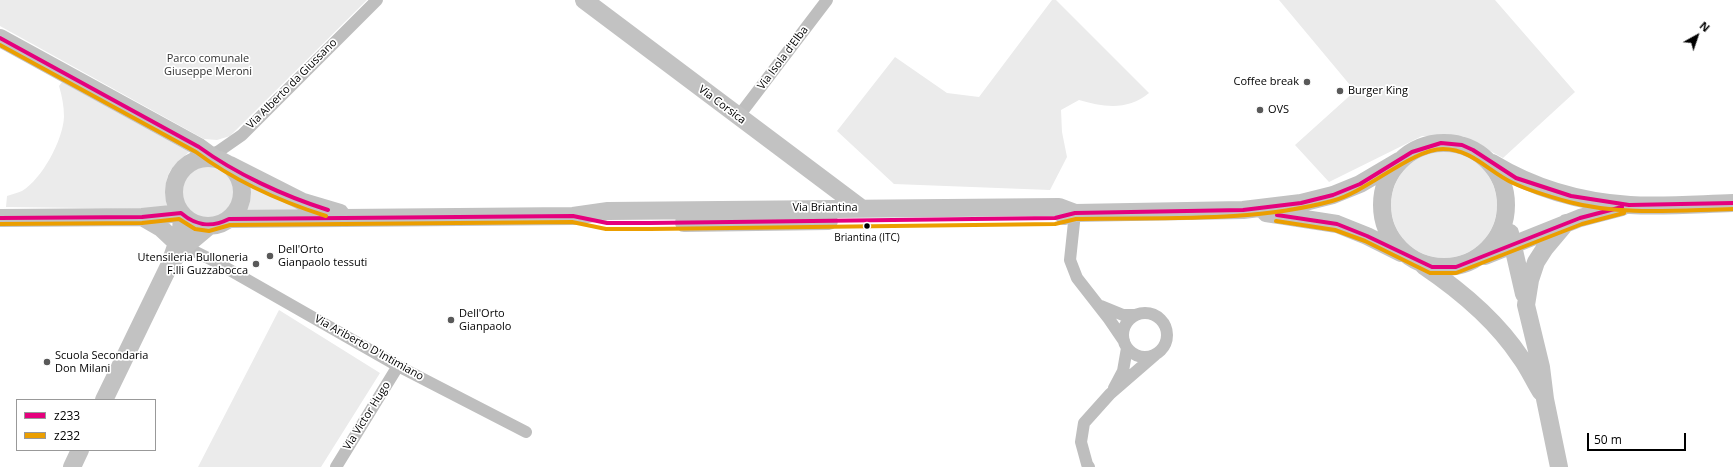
<!DOCTYPE html>
<style>
body{margin:0}
#map{position:relative;width:1733px;height:467px;overflow:hidden;background:#fff;font-family:"Open Sans",sans-serif}
canvas{display:block}
.legend{position:absolute;left:16px;top:399px;width:140px;height:52px;box-sizing:border-box;background:#fff;border:1px solid #999;margin:0;padding:5px 7px;list-style:none;font-size:12px;color:#000}
.legend li{display:flex;align-items:center;gap:8px;height:20px}
.legend b{width:20px;border:1px solid #999}
.north{position:absolute;left:1677px;top:16px;width:40px;height:40px;-webkit-text-stroke:3px #fff;paint-order:stroke;rotate:40deg;font-size:11px;font-weight:700;line-height:16px;text-align:center;color:#000}
.north::after{content:'';display:block;margin:auto;width:14px;height:18px;background:#000;clip-path:polygon(50% 0,100% 100%,50% 72%,0 100%)}
.scale{position:absolute;left:1587px;top:433px;width:99px;height:18px;box-sizing:border-box;border:2px solid #000;border-top:0;padding-left:5px;font-size:12px;line-height:14px;white-space:nowrap;color:#000;-webkit-text-stroke:3px #fff;paint-order:stroke}
</style>
<div id="map">
<canvas width="1733" height="467"></canvas>
<ul class="legend">
<li><b style="height:5px;background:#e5007d"></b>z233</li>
<li><b style="height:5px;background:#eb9e00"></b>z232</li>
</ul>
<div class="north">N</div>
<div class="scale">50 m</div>
</div>
<script>
const context = document.querySelector('canvas').getContext('2d');
context.lineJoin = 'round';
function fillPath(path, color) {
  context.fillStyle = color;
  context.fill(path, 'evenodd');
}
function trace(path, color, width, dash) {
  context.strokeStyle = color;
  context.lineWidth = width;
  context.lineCap = dash ? 'butt' : 'round';
  context.setLineDash(dash || []);
  context.stroke(path);
}
function write(font, color, halo, rows, align = 'center') {
  context.font = font + ' "Open Sans",sans-serif';
  context.lineWidth = 3.5;
  context.setLineDash([]);
  context.textBaseline = 'middle';
  context.strokeStyle = halo;
  context.fillStyle = color;
  for (const [text, x, y, turn = 0] of rows) {
    context.save();
    context.translate(x, y);
    context.rotate((+turn || 0) * Math.PI / 180);
    context.textAlign = isNaN(turn) ? turn : align;
    if (halo) context.strokeText(text, 0, 0);
    context.fillText(text, 0, 0);
    context.restore();
  }
}
fillPath(new Path2D(`
 M 0,0 L 367,0 L 230,136 L 217,140 L 204,139 L 0,26 Z
 M 1052,0 L 1056,0 L 1149,93 C 1128,111 1103,107 1079,100 L 1061,110 L 1062,132 L 1067,157 L 1050,190 L 894,184 L 837,131 L 895,57 L 947,93 L 979,97 Z
 M 1279,0 L 1495,0 L 1575,92 L 1503,158 L 1463,136 L 1422,136 L 1329,182 L 1295,145 L 1355,91 Z
 M 62,82 L 189,152 C 164,173 164,177 169,209 L 6,207 L 7,196 C 12,194 18,193 22,191 C 42,179 63,140 64,117 C 64,106 62,96 59,86 Z
 M1391 205a53 53 0 1 1 106 0a53 53 0 1 1-106 0Z
 M181 191a27 27 0 1 1 54 0a27 27 0 1 1-54 0Z
 M 246,177 L 330,213 L 241,215 C 248,203 249,190 246,177 Z
 M 279,310 L 380,373 L 321,467 L 198,467 Z`), '#ebebeb');
trace(new Path2D(`
 M 738,117 L 827,0
 M 204,157 L 219,151 L 242,135 L 377,0
 M 1075,213 L 1070,260 L 1077,278 L 1109,319 L 1124,341
 M 178,243 L 214,261 L 398,366 L 526,432
 M 1101,306 L 1123,315 L 1134,315
 M1123 335a22 22 0 1 1 44 0a22 22 0 1 1-44 0Z
 M 1114,388 L 1123,371 L 1127,348
 M 336,467 L 398,366
 M 1089,467 L 1087,464 L 1081,442 L 1084,423 L 1110,394 L 1155,355`), '#bebebe', 12);
trace(new Path2D(`
 M 584,0 L 861,208
 M 0,38 L 199,147 L 214,158
 M1382 205a62 62 0 1 1 124 0a62 62 0 1 1-124 0Z
 M174 192a34 34 0 1 1 68 0a34 34 0 1 1-68 0Z
 M 1492,163 C 1533,188 1581,202 1630,205 C 1664,207 1699,204 1733,203
 M 230,165 L 303,202 L 340,213
 M 1266,213 L 1337,224 L 1367,236 L 1401,253
 M 1064,216 L 1075,213 L 1243,210 L 1301,203 L 1333,195 L 1360,184 L 1399,161
 M 142,217 L 161,228 L 177,243
 M 0,218 L 142,217 L 181,213
 M 229,219 L 573,216 L 608,211 L 1059,207 L 1075,213
 M 684,223 L 829,221
 M 1510,233 L 1524,294
 M 1485,256 L 1580,218 L 1622,207
 M 174,259 L 184,247 L 209,226
 M 1424,266 C 1461,291 1496,320 1521,358 C 1529,369 1534,381 1541,392
 M 104,400 L 169,266 L 181,232 L 182,214
 M 72,467 L 80,450
 M 1559,467 L 1545,399 L 1541,367 L 1526,305 L 1530,280 L 1536,262 L 1545,248 L 1566,223`), '#c2c2c2', 18);
trace(new Path2D(`
 M 0,38 L 199,147 C 236,174 284,196 328,210
 M 1277,215 L 1337,224 L 1367,236 L 1432,267 L 1456,267 L 1580,218 L 1622,207
 M 0,218 L 142,217 L 181,213 C 196,226 211,228 229,219 L 573,216 L 607,223 L 650,223 L 1055,218 L 1075,213 L 1243,210 L 1301,203 L 1333,195 L 1360,184 L 1412,152 L 1441,143 L 1462,145 L 1473,150 L 1516,178 L 1571,196 L 1629,205 L 1733,203`), '#e5007d', 4);
trace(new Path2D(`
 M 0,45 L 196,152 C 233,180 282,202 326,216
 M 1276,221 L 1335,230 L 1365,241 L 1430,273 L 1456,273 L 1582,224 L 1624,213
 M 0,224 L 142,223 L 179,219 L 195,229 L 209,231 L 230,225 L 572,222 L 606,229 L 650,229 L 1055,224 L 1076,219 C 1161,217 1250,223 1332,201 C 1367,192 1412,149 1443,149 C 1472,149 1489,172 1513,183 C 1530,191 1551,197 1569,202 C 1622,216 1679,210 1733,209`), '#eb9e00', 4);
for (const [x, y, r, color] of [
 [1307,82,4,"#595959"],
 [1340,91,4,"#595959"],
 [1260,110,4,"#595959"],
 [867,226,3.5,"#000"],
 [270,256,4,"#595959"],
 [256,264,4,"#595959"],
 [451,320,4,"#595959"],
 [47,362,4,"#595959"]
]) {
  const dot = new Path2D();
  dot.arc(x, y, r, 0, 2 * Math.PI);
  context.fillStyle = color;
  context.fill(dot);
  trace(dot, '#fff', 1.5);
}
write('10px', '#000', '#fff', [
 ["Briantina (ITC)",867,238]
]);
write('11px', '#000', '#fff', [
 ["Via Isola d'Elba",783,58,-53],
 ["Via Alberto da Giussano",292,84,-45],
 ["Via Corsica",722,105,37],
 ["Via Briantina",825,208],
 ["Via Ariberto D'Intimiano",369,348,29],
 ["Via Victor Hugo",367,416,-58]
]);
write('11px', '#313131', '#fff', [
 ["Parco comunale",208,59],
 ["Giuseppe Meroni",208,72]
]);
write('11px', '#000', '#fff', [
 ["Coffee break",1299,82,"right"],
 ["Burger King",1348,91],
 ["OVS",1268,110],
 ["Dell'Orto",278,250],
 ["Gianpaolo tessuti",278,263],
 ["Utensileria Bulloneria",248,258,"right"],
 ["F.lli Guzzabocca",248,271,"right"],
 ["Dell'Orto",459,314],
 ["Gianpaolo",459,327],
 ["Scuola Secondaria",55,356],
 ["Don Milani",55,369]
], 'left');
</script>
